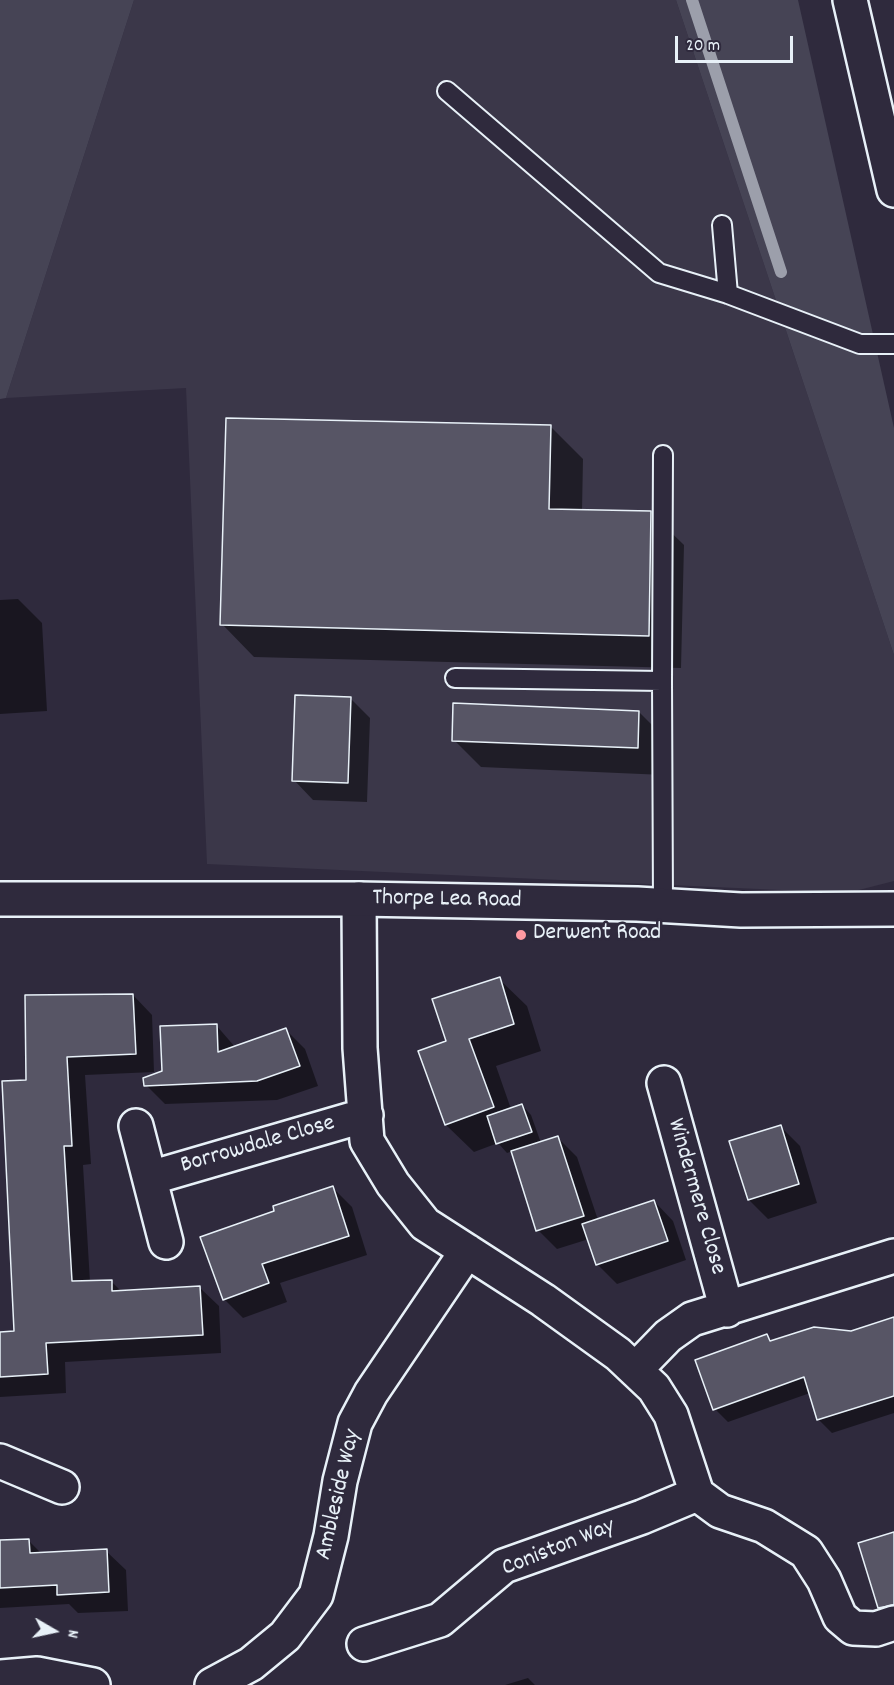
<!DOCTYPE html>
<style>
body{margin:0}
#map{position:relative;width:894px;height:1685px;overflow:hidden;background:#2f2a3d;font-family:Dekko,sans-serif}
canvas{display:block}
.north{position:absolute;left:24px;top:1601px;width:60px;height:60px;-webkit-text-stroke:4px #2f2a3d;paint-order:stroke;rotate:99deg;font-size:16px;font-weight:700;line-height:24px;text-align:center;color:#e8f1f8}
.north::after{content:'';display:block;margin:auto;width:21px;height:27px;background:#e8f1f8;clip-path:polygon(50% 0,100% 100%,50% 72%,0 100%)}
.scale{position:absolute;left:675px;top:36px;width:118px;height:27px;box-sizing:border-box;border:3px solid #e8f1f8;border-top:0;padding-left:8px;font-size:18px;line-height:21px;white-space:nowrap;color:#e8f1f8;-webkit-text-stroke:4px #2f2a3d;paint-order:stroke}
</style>
<div id="map">
<canvas width="894" height="1685"></canvas>
<div class="north">N</div>
<div class="scale">20 m</div>
</div>
<script>
const context = document.querySelector('canvas').getContext('2d');
context.lineJoin = 'round';
function fillPath(path, color) {
  context.fillStyle = color;
  context.fill(path, 'evenodd');
}
function trace(path, color, width, dash) {
  context.strokeStyle = color;
  context.lineWidth = width;
  context.lineCap = dash ? 'butt' : 'round';
  context.setLineDash(dash || []);
  context.stroke(path);
}
function write(font, color, halo, rows, align = 'center') {
  context.font = font + ' Dekko,sans-serif';
  context.lineWidth = 5;
  context.setLineDash([]);
  context.textBaseline = 'middle';
  context.strokeStyle = halo;
  context.fillStyle = color;
  for (const [text, x, y, turn = 0] of rows) {
    context.save();
    context.translate(x, y);
    context.rotate((+turn || 0) * Math.PI / 180);
    context.textAlign = isNaN(turn) ? turn : align;
    if (halo) context.strokeText(text, 0, 0);
    context.fillText(text, 0, 0);
    context.restore();
  }
}
fillPath(new Path2D(`
 M 134,0 L 676,0 L 894,655 L 894,881 L 847,893 L 207,864 L 186,388 L 6,398 Z`), '#3b3749');
fillPath(new Path2D(`
 M 0,0 L 134,0 L 6,398 L 0,399 Z
 M 676,0 L 798,0 L 894,428 L 894,655 Z`), '#464455');
fillPath(new Path2D(`
 M 550,426 L 583,459 L 582,511 L 651,513 L 684,545 L 681,668 L 254,657 L 222,624 Z
 M 18,599 L 42,623 L 47,711 L 0,714 L 0,600 Z
 M 351,699 L 370,718 L 367,802 L 313,800 L 294,780 Z
 M 639,712 L 666,739 L 664,775 L 481,767 L 454,740 Z
 M 499,979 L 527,1006 L 541,1051 L 496,1066 L 511,1109 L 522,1105 L 531,1115 L 541,1143 L 558,1138 L 577,1157 L 598,1220 L 654,1201 L 673,1221 L 686,1260 L 617,1284 L 597,1264 L 589,1239 L 557,1249 L 538,1230 L 513,1151 L 507,1153 L 498,1143 L 474,1152 L 446,1125 L 419,1052 L 448,1041 Z
 M 133,995 L 152,1015 L 154,1072 L 85,1075 L 91,1164 L 83,1165 L 90,1282 L 111,1281 L 122,1292 L 199,1287 L 219,1306 L 221,1353 L 65,1362 L 66,1393 L 0,1397 L 0,1334 L 15,1333 L 28,1081 Z
 M 216,1025 L 235,1047 L 285,1029 L 305,1049 L 318,1086 L 277,1100 L 165,1104 L 146,1085 Z
 M 781,1127 L 800,1146 L 817,1203 L 768,1219 L 749,1200 Z
 M 333,1188 L 352,1207 L 367,1255 L 280,1283 L 287,1302 L 243,1318 L 224,1299 L 276,1211 Z
 M 894,1319 L 894,1413 L 832,1433 L 818,1419 L 810,1393 L 728,1422 L 715,1409 L 767,1336 L 773,1342 L 851,1332 Z
 M 28,1540 L 42,1554 L 106,1551 L 126,1570 L 128,1611 L 78,1613 L 69,1604 L 0,1608 L 0,1541 Z
 M 528,1678 L 535,1685 L 505,1685 Z`), '#0007');
trace(new Path2D(`
 M 692,0 L 781,272`), '#9c9fab', 12);
const building = new Path2D(`
 M 226,418 L 551,425 L 549,509 L 651,511 L 649,636 L 220,625 Z
 M 295,695 L 351,697 L 348,783 L 292,781 Z
 M 453,703 L 639,711 L 638,748 L 452,741 Z
 M 500,977 L 514,1024 L 469,1039 L 494,1107 L 445,1125 L 418,1051 L 446,1041 L 432,999 Z
 M 133,994 L 136,1054 L 67,1057 L 72,1146 L 64,1146 L 72,1281 L 112,1280 L 112,1291 L 200,1286 L 203,1335 L 46,1343 L 48,1374 L 0,1377 L 0,1332 L 14,1331 L 2,1081 L 26,1080 L 25,995 Z
 M 217,1024 L 218,1052 L 286,1028 L 300,1066 L 257,1081 L 144,1086 L 143,1078 L 162,1071 L 160,1026 Z
 M 522,1104 L 532,1132 L 496,1144 L 487,1116 Z
 M 781,1125 L 799,1184 L 748,1200 L 729,1141 Z
 M 558,1136 L 584,1216 L 536,1231 L 511,1151 Z
 M 333,1186 L 349,1236 L 262,1264 L 269,1283 L 223,1300 L 200,1237 L 274,1211 L 273,1206 Z
 M 654,1200 L 668,1241 L 596,1265 L 582,1224 Z
 M 894,1317 L 894,1396 L 817,1420 L 804,1377 L 713,1410 L 695,1360 L 767,1334 L 770,1341 L 814,1327 L 851,1331 Z
 M 894,1532 L 894,1605 L 878,1608 L 858,1543 Z
 M 29,1539 L 30,1553 L 107,1549 L 109,1592 L 57,1595 L 57,1585 L 0,1588 L 0,1540 Z`);
fillPath(building, '#575565');
trace(building, '#e8f1f8', 1.5);
const service = new Path2D(`
 M 447,91 L 659,273 L 728,294 L 860,344 L 894,344
 M 722,225 L 728,294
 M 455,678 L 662,681 L 663,905
 M 662,681 L 663,455`);
const minor = new Path2D(`
 M 359,899 L 360,1048 L 367,1141 L 393,1184 L 425,1224 L 543,1300 L 618,1354 L 654,1388 L 671,1415 L 697,1494 L 720,1511 L 764,1526 L 806,1552 L 824,1580 L 840,1617 L 853,1628 L 876,1629 L 894,1623
 M 664,1083 L 727,1310
 M 136,1126 L 166,1242
 M 150,1178 L 366,1115
 M 635,1370 L 668,1336 L 692,1319 L 894,1256
 M 0,1461 L 62,1487
 M 364,1644 L 440,1620 L 504,1566 L 642,1517 L 697,1494
 M 0,1677 L 37,1674 L 93,1685
 M 212,1685 L 251,1664 L 285,1636 L 316,1595 L 331,1536 L 340,1481 L 355,1423 L 371,1393 L 467,1251`);
const tertiary = new Path2D(`
 M 850,0 L 894,190`);
const secondary = new Path2D(`
 M 0,899 L 359,899 L 637,904 L 741,910 L 894,909`);
trace(service, '#e8f1f8', 22);
trace(minor, '#e8f1f8', 38);
trace(tertiary, '#e8f1f8', 38);
trace(secondary, '#e8f1f8', 38);
trace(service, '#2f2a3d', 18);
trace(minor, '#2f2a3d', 33);
trace(tertiary, '#2f2a3d', 33);
trace(secondary, '#2f2a3d', 33);
for (const [x, y, r, color] of [
 [521,935,6,"#ff9aa2"]
]) {
  const dot = new Path2D();
  dot.arc(x, y, r, 0, 2 * Math.PI);
  context.fillStyle = color;
  context.fill(dot);
  trace(dot, '#2f2a3d', 2);
}
write('24px', '#e8f1f8', '#2f2a3d', [
 ["Thorpe Lea Road",447,901,1],
 ["Borrowdale Close",258,1146,-16],
 ["Windermere Close",695,1197,74],
 ["Ambleside Way",340,1495,-77],
 ["Coniston Way",559,1549,-22]
]);
write('24px', '#e8f1f8', '#2f2a3d', [
 ["Derwent Road",533,935]
], 'left');
</script>
